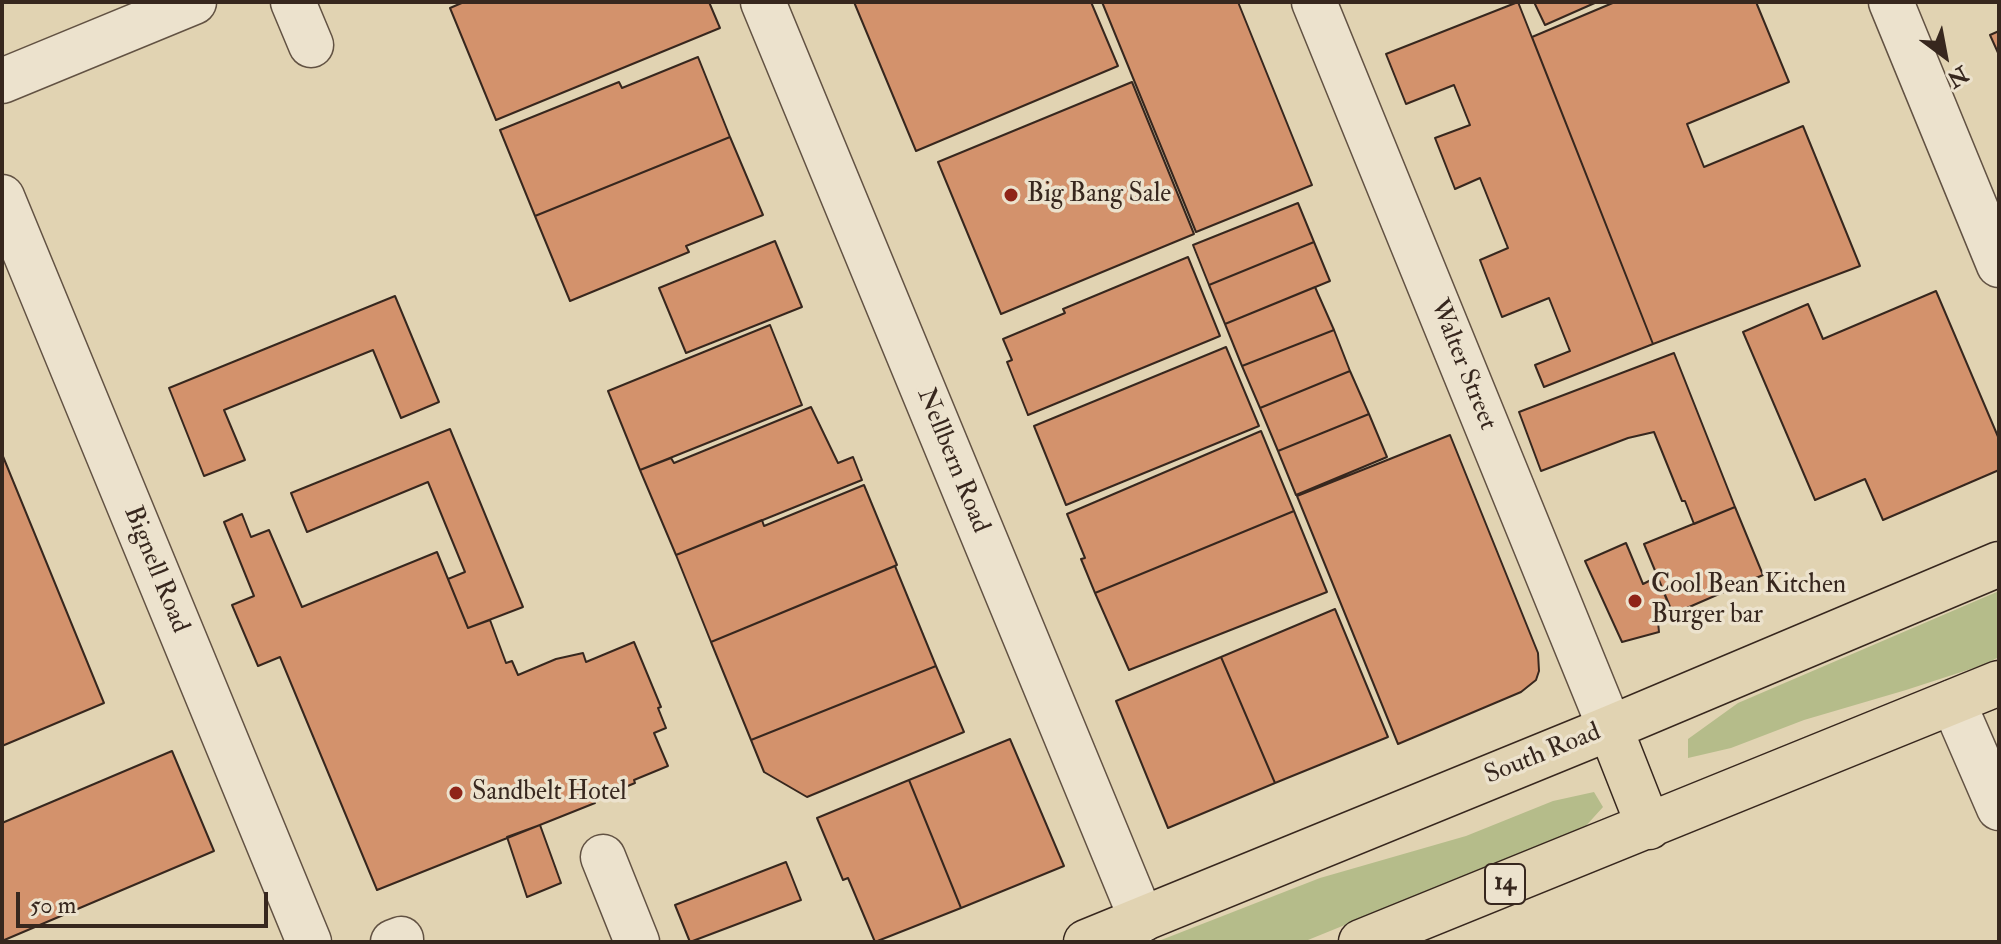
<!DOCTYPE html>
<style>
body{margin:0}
#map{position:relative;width:2001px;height:944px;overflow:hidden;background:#e1d3b2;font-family:"IM FELL Double Pica",serif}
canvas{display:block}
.frame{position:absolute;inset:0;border:4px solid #37271e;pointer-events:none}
.north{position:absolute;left:1905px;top:16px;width:80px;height:80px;-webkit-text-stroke:6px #ece2cd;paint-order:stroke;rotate:148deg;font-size:22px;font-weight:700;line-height:32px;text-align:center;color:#37271e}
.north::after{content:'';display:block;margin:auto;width:28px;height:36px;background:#37271e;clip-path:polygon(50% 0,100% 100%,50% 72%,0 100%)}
.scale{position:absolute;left:16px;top:892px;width:252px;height:36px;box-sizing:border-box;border:4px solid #37271e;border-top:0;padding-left:10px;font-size:24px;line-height:28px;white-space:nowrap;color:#37271e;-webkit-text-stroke:6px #ece2cd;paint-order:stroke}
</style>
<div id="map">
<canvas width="2001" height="944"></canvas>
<div class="frame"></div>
<div class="north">N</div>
<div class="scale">50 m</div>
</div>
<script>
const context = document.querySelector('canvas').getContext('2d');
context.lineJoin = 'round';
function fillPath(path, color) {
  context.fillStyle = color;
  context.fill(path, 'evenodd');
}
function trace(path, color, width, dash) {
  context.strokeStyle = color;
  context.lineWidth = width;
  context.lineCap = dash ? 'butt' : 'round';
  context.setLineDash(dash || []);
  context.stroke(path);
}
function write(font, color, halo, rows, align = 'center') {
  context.font = font + ' "IM FELL Double Pica",serif';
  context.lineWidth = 7;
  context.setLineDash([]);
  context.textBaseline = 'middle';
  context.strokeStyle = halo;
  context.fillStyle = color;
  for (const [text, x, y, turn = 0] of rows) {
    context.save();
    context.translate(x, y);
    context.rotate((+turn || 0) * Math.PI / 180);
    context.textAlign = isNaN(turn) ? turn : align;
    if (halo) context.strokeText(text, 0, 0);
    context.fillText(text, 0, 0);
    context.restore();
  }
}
fillPath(new Path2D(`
 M 1999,591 L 1999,657 L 1983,665 L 1906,690 L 1804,720 L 1731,748 L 1688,758 L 1688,739 L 1738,703 Z
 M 1594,792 L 1603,807 L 1584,828 L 1303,942 L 1156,942 L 1320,878 L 1466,836 L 1553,801 Z`), '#b5bc8a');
const building = new Path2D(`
 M 464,2 L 709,2 L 720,28 L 496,120 L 450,8 Z
 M 854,2 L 1091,2 L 1118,66 L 916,151 Z
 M 1102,2 L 1238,2 L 1312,185 L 1196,232 Z
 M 1518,2 L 1653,344 L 1544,387 L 1535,365 L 1570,351 L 1549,298 L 1502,317 L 1480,260 L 1508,248 L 1480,178 L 1455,189 L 1435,138 L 1470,125 L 1454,85 L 1406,104 L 1386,54 Z
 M 1534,2 L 1597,2 L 1545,25 Z
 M 1615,2 L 1756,2 L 1789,82 L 1687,124 L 1704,167 L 1803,126 L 1860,266 L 1653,344 L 1532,37 Z
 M 1999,31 L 1999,55 L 1990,35 Z
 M 698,57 L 730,137 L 535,216 L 500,130 L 619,82 L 622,88 Z
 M 1132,82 L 1194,234 L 1001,314 L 938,162 Z
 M 730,137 L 763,215 L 686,246 L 689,252 L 570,301 L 535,216 Z
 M 1298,203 L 1314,242 L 1209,285 L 1193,245 Z
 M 775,241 L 802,307 L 686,353 L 659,288 Z
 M 1314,242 L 1330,281 L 1225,324 L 1209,285 Z
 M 1188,257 L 1220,336 L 1028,415 L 1007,362 L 1012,360 L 1003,339 L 1065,313 L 1063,309 Z
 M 1315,287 L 1334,330 L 1242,366 L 1225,324 Z
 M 1936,291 L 1999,439 L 1999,470 L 1883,520 L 1865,479 L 1815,500 L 1743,332 L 1808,304 L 1823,339 Z
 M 395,296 L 439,402 L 401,418 L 373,350 L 224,410 L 245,460 L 204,476 L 169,388 Z
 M 770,325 L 802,405 L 640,470 L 608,391 Z
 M 1334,330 L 1350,371 L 1260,408 L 1242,366 Z
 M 1226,347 L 1259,426 L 1066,505 L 1034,426 Z
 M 1674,353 L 1735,507 L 1694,524 L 1685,501 L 1682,501 L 1654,432 L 1628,438 L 1541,471 L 1519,412 Z
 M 1350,371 L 1369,414 L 1278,451 L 1260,408 Z
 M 811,407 L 838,463 L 853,457 L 862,480 L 676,555 L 640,470 L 671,458 L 674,463 Z
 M 1369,414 L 1387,457 L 1296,495 L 1278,451 Z
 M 450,429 L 523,607 L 468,628 L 448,579 L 465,572 L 428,482 L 307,532 L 291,493 Z
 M 1261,431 L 1294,511 L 1095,593 L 1081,559 L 1085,558 L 1067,514 Z
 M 1450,435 L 1538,653 L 1539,671 L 1536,680 L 1521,692 L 1398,744 L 1297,496 Z
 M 2,454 L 104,703 L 2,746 Z
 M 864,485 L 897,565 L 711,642 L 676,555 L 762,520 L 764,526 Z
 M 1735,507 L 1763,575 L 1673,614 L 1644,544 Z
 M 1294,511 L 1327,592 L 1129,670 L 1095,593 Z
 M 242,514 L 251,537 L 269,530 L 302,607 L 437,552 L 468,628 L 490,620 L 506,663 L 512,661 L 518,675 L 556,659 L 583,653 L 586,662 L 634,642 L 661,707 L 658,708 L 666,728 L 654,733 L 668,766 L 634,780 L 635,783 L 594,800 L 595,803 L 377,890 L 280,657 L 258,666 L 232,605 L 254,596 L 224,522 Z
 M 1626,543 L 1643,584 L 1657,577 L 1673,614 L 1658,622 L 1659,632 L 1622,642 L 1585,561 Z
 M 895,566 L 936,666 L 751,740 L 711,642 Z
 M 1335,609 L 1388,737 L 1275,783 L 1221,657 Z
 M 1221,657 L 1275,783 L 1168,828 L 1116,701 Z
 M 936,666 L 964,732 L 807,797 L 764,772 L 751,740 Z
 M 1010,739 L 1064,866 L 961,908 L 909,780 Z
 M 172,751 L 214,851 L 2,941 L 2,823 Z
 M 909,780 L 961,908 L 875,942 L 848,878 L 843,880 L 817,818 Z
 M 540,825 L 561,883 L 527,897 L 507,837 Z
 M 786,862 L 801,900 L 690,942 L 675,905 Z`);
fillPath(building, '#d3926c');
trace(building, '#37271e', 2);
const minor = new Path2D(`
 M 293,2 L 311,45
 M 763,2 L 1142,920
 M 1314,2 L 1610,728
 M 1891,2 L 1999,265
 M 2,81 L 194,2
 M 2,197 L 309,942
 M 1953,702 L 1999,808
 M 603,857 L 637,942
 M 393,942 L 401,939`);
const highway = new Path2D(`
 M 1610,728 L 1649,827
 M 1086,942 L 1610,728 L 1999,564
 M 1361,942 L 1999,683`);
trace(minor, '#625243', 47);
trace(highway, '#37271e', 47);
trace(minor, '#ece2cd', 44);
trace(highway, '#e1d3b2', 44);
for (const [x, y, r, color] of [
 [1011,195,8,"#8f2418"],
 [1635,601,8,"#8f2418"],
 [456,793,8,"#8f2418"]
]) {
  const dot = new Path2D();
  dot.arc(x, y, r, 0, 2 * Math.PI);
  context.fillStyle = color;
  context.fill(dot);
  trace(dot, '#ece2cd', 3);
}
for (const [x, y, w] of [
 [1505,884,40]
]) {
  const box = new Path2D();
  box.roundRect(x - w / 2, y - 20, w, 40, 6);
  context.fillStyle = '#ece2cd';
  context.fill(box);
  trace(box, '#37271e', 2);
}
write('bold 24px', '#37271e', null, [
 ["14",1505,884]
]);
write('26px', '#37271e', '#ece2cd', [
 ["Big Bang Sale",1027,195],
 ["Cool Bean Kitchen",1651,586],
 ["Burger bar",1651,616],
 ["Sandbelt Hotel",472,793]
], 'left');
write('26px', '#37271e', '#ece2cd', [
 ["Walter Street",1462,365,68],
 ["Nellbern Road",952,461,68],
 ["Bignell Road",155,570,68],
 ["South Road",1543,755,-22]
]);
</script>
